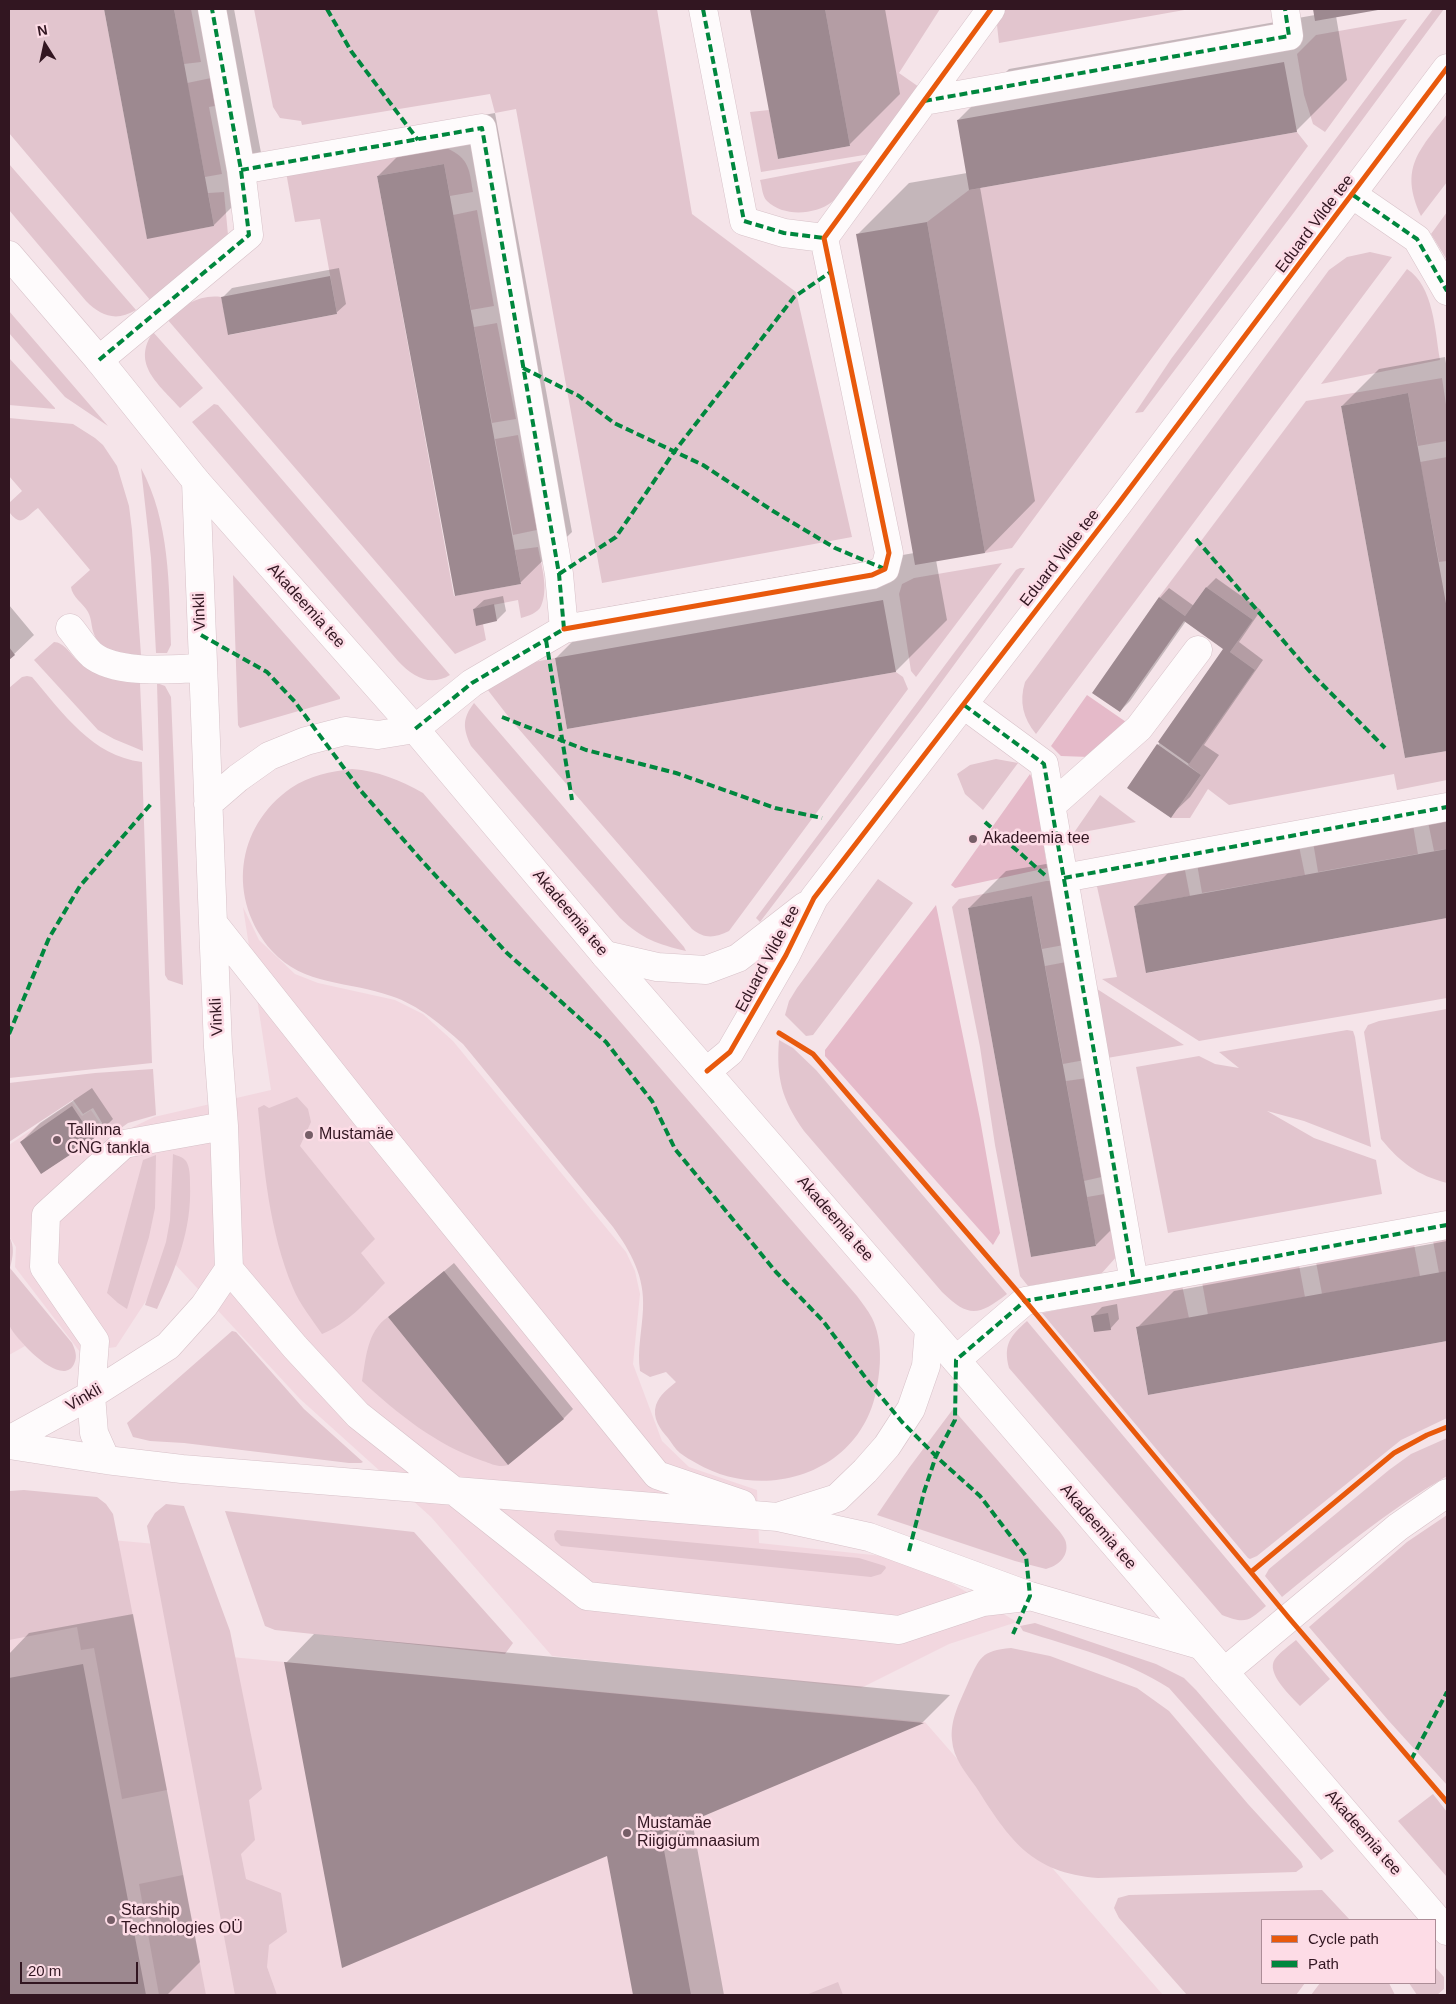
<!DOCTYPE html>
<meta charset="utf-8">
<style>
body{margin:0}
#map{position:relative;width:1456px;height:2004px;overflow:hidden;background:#f5e4e9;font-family:Helvetica,sans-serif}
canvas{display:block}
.frame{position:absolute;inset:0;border:10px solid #321621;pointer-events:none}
.legend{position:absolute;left:1261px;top:1919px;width:175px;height:65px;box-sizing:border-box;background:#fddce6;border:1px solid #ac8d97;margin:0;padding:6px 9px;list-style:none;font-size:15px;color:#321621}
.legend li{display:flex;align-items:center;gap:10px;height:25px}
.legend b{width:25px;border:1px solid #ac8d97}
.north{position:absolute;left:20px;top:20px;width:50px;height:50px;-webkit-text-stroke:4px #fddce6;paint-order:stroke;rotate:350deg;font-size:14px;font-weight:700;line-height:20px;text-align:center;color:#321621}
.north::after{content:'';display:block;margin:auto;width:18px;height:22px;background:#321621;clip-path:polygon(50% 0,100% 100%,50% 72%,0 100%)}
.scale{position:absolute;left:20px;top:1962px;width:118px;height:22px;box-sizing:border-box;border:2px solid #321621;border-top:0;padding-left:6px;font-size:15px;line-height:18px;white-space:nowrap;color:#321621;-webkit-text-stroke:4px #fddce6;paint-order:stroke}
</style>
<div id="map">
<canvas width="1456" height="2004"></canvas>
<div class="frame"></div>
<ul class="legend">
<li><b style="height:6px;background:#e8590c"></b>Cycle path</li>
<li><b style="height:6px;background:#00873e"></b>Path</li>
</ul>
<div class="north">N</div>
<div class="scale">20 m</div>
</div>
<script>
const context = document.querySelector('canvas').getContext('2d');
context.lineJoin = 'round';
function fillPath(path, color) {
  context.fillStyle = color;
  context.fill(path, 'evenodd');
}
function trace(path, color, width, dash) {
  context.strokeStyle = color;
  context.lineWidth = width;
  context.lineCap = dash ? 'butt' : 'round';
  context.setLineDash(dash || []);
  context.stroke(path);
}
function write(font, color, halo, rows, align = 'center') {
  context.font = font + ' Helvetica,sans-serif';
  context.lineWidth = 5;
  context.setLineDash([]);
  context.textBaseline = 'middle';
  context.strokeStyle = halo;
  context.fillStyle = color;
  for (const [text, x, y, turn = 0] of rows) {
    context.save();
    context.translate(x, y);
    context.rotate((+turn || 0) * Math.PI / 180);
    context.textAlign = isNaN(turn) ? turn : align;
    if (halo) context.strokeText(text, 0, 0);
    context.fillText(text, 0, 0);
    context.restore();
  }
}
fillPath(new Path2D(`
 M 243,907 L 259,940 L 295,974 L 318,983 L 395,1000 L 423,1014 L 453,1041 L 626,1252 L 635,1271 L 640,1294 L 633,1364 L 662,1441 L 689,1467 L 757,1490 L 759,1543 L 911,1559 L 1017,1622 L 949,1644 L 861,1688 L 552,1656 L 431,1517 L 300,1399 L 172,1261 L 116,1347 L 80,1352 L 15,1267 L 16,1247 L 9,1236 L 9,1145 L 72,1102 L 82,1116 L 91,1110 L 110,1138 L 154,1117 L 271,1090 Z
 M 9,1326 L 25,1346 L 9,1355 Z
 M 12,1531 L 178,1546 L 199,1654 L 925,1722 L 1163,1995 L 9,1995 L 9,1533 Z`), '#f2d7df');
fillPath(new Path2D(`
 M 9,9 L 104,9 L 147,238 L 214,226 L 208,193 L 224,192 L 228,235 L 151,301 L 9,133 Z
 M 174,9 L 191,9 L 201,62 L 184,64 Z
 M 254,9 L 657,9 L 692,214 L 796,292 L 852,537 L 602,583 L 516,109 L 495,113 L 490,94 L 302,125 L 301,121 L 280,118 L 273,107 Z
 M 825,9 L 940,9 L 899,73 L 919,87 L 870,154 L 761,172 L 750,112 L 769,110 L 778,159 L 850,146 Z
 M 1002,9 L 1190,9 L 999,43 L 997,25 Z
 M 1433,9 L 1444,9 L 1295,211 L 1143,412 L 1135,413 L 1171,359 Z
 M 1407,19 L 1325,132 L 1313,124 L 1304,95 L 1297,54 L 1316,35 Z
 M 211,78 L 215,106 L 209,107 L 222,174 L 205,177 L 187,83 Z
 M 1447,114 L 1447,182 L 1421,216 C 1399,168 1419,151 1447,114 Z
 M 1297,132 L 1308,146 L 1012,548 L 985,553 L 927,222 L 969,190 Z
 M 442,146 C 468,157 469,165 473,192 L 450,196 L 444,164 L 377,176 L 454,596 L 521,584 L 515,550 L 538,547 C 541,564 549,589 541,606 C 538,613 528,616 521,618 L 518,600 L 473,609 L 483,624 L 486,640 L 455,654 L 167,319 C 182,306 200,294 221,297 L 229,335 L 337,314 L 320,219 L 295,222 L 286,172 Z
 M 865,160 C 858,170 841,196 832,202 C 815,215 783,217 767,201 C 762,196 762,186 760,180 Z
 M 9,164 L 136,310 C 116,322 101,316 86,301 L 9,210 Z
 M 477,210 L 494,306 L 471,310 L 453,215 Z
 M 1447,212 L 1447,260 L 1431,234 Z
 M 1370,252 L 1392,257 L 1036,734 C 1023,718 1019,702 1025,682 L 1329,270 L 1347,257 Z
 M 1407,269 C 1434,286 1435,332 1440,360 L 1321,384 Z
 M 9,311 L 108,426 L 65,397 L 9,333 Z
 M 497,323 L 516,419 L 492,423 L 474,327 Z
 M 153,332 L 203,388 L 180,408 C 159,384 131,365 153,332 Z
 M 9,358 L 55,408 L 55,409 L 9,405 Z
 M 1442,378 L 1447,411 L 1447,441 L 1418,446 L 1408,393 L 1341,406 L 1405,758 L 1447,751 L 1447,780 L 1397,790 L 1394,774 L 1229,805 L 1208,789 L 1190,818 L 1171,818 L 1201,775 L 1188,765 L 1255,670 L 1230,652 L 1253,620 L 1206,587 L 1185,616 L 1159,597 L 1306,401 Z
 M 214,404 L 218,405 L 450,675 C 430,687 413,677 398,661 L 192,422 Z
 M 9,418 L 73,424 L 95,438 L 103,445 L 117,466 L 129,506 L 132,530 L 141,655 C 126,654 100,652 94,634 C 91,627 92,619 88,612 C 83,603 72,597 71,587 L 90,570 L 38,508 C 24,518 22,528 9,512 L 9,503 L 22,491 L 9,476 Z
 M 518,435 L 537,530 L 513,535 L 495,439 Z
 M 1447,457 L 1447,561 L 1439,562 L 1420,462 Z
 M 141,468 C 170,522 169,585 171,645 L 167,653 L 156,653 L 151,558 Z
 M 1002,563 L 916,677 L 911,671 L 899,594 L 902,584 L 914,578 Z
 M 1020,568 L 1025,568 L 921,710 L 760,922 L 756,918 L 1016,570 Z
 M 233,575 L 340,697 L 340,699 L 240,728 L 238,725 Z
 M 54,642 C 64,642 71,655 78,661 C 96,678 117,681 140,683 L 143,751 L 114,739 L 98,730 L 34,660 Z
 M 555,658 L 567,729 L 896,672 L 903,677 L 908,689 L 729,931 C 715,938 704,939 692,929 L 511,720 L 487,689 L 524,664 Z
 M 27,676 L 32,677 C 63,713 92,756 142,762 L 152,1063 L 9,1078 L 9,688 L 22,677 Z
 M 157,683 L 165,686 L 171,697 L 183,985 L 168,980 L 165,975 Z
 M 474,703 L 684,947 L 686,951 C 657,944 642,939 620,918 L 471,746 C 463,728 462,719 474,703 Z
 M 996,759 L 1018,763 L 983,810 L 965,794 L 957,774 L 970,765 Z
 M 352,769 C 378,771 400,780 423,793 L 857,1296 C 862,1303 868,1310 872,1318 C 883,1341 881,1368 876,1392 C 859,1474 764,1503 696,1463 C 691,1460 685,1457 680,1453 C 675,1449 672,1443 668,1438 C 660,1429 652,1418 656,1405 C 660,1394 668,1389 676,1382 L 666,1372 L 650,1377 L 640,1371 C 637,1350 642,1331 643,1309 C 645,1277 631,1252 613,1227 L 463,1044 C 441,1025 419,1005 391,996 C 350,981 303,986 272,951 C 227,900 235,827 291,788 C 309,776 331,771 352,769 Z
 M 1100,795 L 1136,822 L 1073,834 Z
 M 1447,818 L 1447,849 L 1434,851 L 1428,822 Z
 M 1413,825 L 1418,854 L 1318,872 L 1313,842 Z
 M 1299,846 L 1305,875 L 1202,893 L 1197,864 Z
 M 1184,865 L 1190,896 L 1134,906 L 1147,973 L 1447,918 L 1447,998 L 1199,1041 L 1102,979 L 1117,977 L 1096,882 Z
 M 878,879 L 913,903 L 813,1035 L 806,1036 L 785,1015 L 789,1001 L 797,988 Z
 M 1046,881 L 1051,881 L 1064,945 L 1042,949 L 1032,896 L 968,908 L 1031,1257 L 1096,1246 L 1087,1197 L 1110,1193 L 1118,1255 L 1101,1274 L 1028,1286 L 1020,1276 L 995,1145 L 980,1047 L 952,907 L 959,899 Z
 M 1066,962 L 1085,1060 L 1063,1064 L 1045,966 Z
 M 1094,987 L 1184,1045 L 1107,1058 Z
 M 1447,1009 L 1447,1183 C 1417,1175 1401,1163 1381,1139 L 1364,1032 L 1368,1025 L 1379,1021 Z
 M 1347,1030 L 1353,1031 L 1355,1037 L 1371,1147 L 1304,1121 L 1267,1111 L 1314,1138 L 1376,1160 L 1382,1194 L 1168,1233 L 1136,1067 L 1199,1056 L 1215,1064 L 1239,1068 L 1219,1052 Z
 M 779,1040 L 793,1048 L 816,1070 L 1007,1294 C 978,1316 969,1318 942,1292 L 804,1131 C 782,1100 776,1078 779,1040 Z
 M 153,1069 L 156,1115 L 128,1123 L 110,1136 L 93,1108 L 83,1114 L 73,1100 L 9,1142 L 9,1083 L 95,1073 Z
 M 1087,1078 L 1106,1176 L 1084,1181 L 1066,1081 Z
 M 297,1097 L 308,1109 L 311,1122 L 300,1146 L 375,1239 L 361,1253 L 385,1283 C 366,1302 347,1324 322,1334 C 312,1319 300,1305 293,1288 C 269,1231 264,1168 258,1108 L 264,1105 L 269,1108 Z
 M 173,1154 C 178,1156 183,1157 186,1161 C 190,1167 190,1177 190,1184 C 192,1230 176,1268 157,1309 L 145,1305 L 166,1242 L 170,1220 Z
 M 156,1155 L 155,1208 L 149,1237 L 127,1309 L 118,1303 L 107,1293 L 143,1160 Z
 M 9,1236 C 15,1247 13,1256 10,1268 L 72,1343 C 75,1350 78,1356 74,1364 C 62,1389 17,1340 10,1327 C 6,1321 8,1246 9,1236 Z
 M 1447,1238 L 1447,1271 L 1439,1273 L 1433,1241 Z
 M 1414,1244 L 1420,1276 L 1322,1294 L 1316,1262 Z
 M 1299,1265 L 1305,1297 L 1208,1315 L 1202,1282 Z
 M 1182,1285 L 1189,1318 L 1136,1328 L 1148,1395 L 1447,1341 L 1447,1418 L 1401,1440 L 1257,1556 L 1250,1559 L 1248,1558 L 1042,1313 Z
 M 388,1317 L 508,1465 C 499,1468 492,1464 483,1461 C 436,1445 398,1414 362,1381 C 366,1358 367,1331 388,1317 Z
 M 1027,1321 L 1266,1606 C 1248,1622 1245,1624 1222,1615 L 1009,1368 C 1003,1345 1010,1336 1027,1321 Z
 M 232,1331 L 236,1332 L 304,1409 L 363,1462 L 361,1463 L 349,1463 L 184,1443 L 150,1441 L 133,1437 L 127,1423 Z
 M 953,1409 L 1060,1532 C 1062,1535 1066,1540 1066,1543 C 1069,1557 1057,1566 1046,1569 L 1015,1561 L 877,1515 L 909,1468 Z
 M 1447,1438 L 1447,1476 C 1388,1510 1335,1554 1282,1597 L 1265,1576 L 1269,1569 L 1389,1470 L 1411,1454 Z
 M 24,1490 L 97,1497 L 106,1504 L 113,1514 L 167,1790 L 122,1799 L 94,1648 L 81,1650 L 77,1627 L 9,1640 L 9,1491 Z
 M 166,1504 L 184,1506 L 230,1631 L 262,1789 L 249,1800 L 255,1840 L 241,1854 L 246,1879 L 281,1893 L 287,1932 L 269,1945 L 267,1967 L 277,1995 L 235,1995 L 147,1526 L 155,1513 Z
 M 225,1511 L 414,1532 L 513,1643 L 505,1654 L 275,1630 L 265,1626 Z
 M 1447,1515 L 1447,1785 L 1388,1720 L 1309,1627 L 1407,1542 Z
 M 557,1530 L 859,1558 L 885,1566 L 886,1568 L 881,1574 L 871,1577 L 561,1546 L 555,1540 L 554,1534 Z
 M 1035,1623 L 1156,1664 L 1184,1678 L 1196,1690 L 1334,1851 L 1321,1860 L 1169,1688 C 1126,1660 1072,1647 1023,1631 L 1020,1626 Z
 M 1296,1640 L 1330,1679 L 1300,1706 C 1291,1696 1265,1673 1275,1659 C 1280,1652 1289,1646 1296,1640 Z
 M 1011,1648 L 1050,1656 L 1137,1688 L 1169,1711 L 1248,1804 L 1301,1862 L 1303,1867 L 1296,1872 L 1098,1878 C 1031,1873 1009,1839 976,1787 C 966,1773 953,1758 952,1740 C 950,1719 960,1702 968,1683 C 980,1657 981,1651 1011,1648 Z
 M 1433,1794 L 1447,1812 L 1447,1877 L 1398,1821 Z
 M 183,1875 L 206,1995 L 159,1995 L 139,1884 Z
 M 1322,1890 L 1350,1920 L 1262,1920 L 1262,1983 L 1305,1983 L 1296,1995 L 1187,1995 L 1119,1918 L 1114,1908 L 1118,1898 L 1129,1895 Z
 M 1435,1967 L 1444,1977 L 1444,1989 L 1437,1995 L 1417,1995 L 1409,1983 L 1435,1983 Z
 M 838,1982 L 843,1995 L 806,1995 Z
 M 1320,1983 L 1389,1983 L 1395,1995 L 1311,1995 Z`), '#e2c5ce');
fillPath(new Path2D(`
 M 1087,695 L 1129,724 L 1089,757 L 1061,756 L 1051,746 Z
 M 1030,774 L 1035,784 L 1047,868 L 955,888 L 951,885 Z
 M 936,905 L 980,1119 L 1000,1233 L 993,1245 L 825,1056 L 825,1050 Z`), '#e5bac9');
fillPath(new Path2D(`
 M 105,9 L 234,9 L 265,174 L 214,225 L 148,237 Z
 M 751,9 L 885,9 L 900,94 L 849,145 L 779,158 Z
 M 1314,9 L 1376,9 L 1336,16 L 1347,80 L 1296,131 L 980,187 L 1035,501 L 985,552 L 936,560 L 947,620 L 896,671 L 556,658 L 607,607 L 914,553 L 858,234 L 909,183 L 967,173 L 958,120 L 1009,69 L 1315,15 Z
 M 495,113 L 572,532 L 521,582 L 456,595 L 378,176 L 429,125 Z
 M 339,268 L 346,304 L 336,313 L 222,298 L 232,288 Z
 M 1445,357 L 1447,370 L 1447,749 L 1406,757 L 1342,406 L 1379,369 Z
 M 1216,578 L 1261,610 L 1239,642 L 1263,660 L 1204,745 L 1219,755 L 1190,797 L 1170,816 L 1158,745 L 1225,648 L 1186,621 L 1130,701 L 1120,711 L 1160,598 L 1169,588 L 1194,606 L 1207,587 Z
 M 503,596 L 506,611 L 497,620 L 474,609 L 484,600 Z
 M 9,605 L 34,635 L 9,659 Z
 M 1447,819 L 1447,916 L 1147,971 L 1135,906 L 1172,869 Z
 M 1069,860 L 1133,1208 L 1096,1245 L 969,908 L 1006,871 Z
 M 92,1088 L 113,1119 L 94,1138 L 42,1173 L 21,1142 L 40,1123 Z
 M 1447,1241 L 1447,1340 L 1149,1394 L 1137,1328 L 1174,1291 Z
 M 454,1263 L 573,1409 L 563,1419 L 389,1317 Z
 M 1117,1304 L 1119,1319 L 1110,1329 L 1093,1316 L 1102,1307 Z
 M 133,1614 L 200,1962 L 167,1995 L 9,1995 L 9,1654 L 29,1633 Z
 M 314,1634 L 950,1695 L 923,1722 L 692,1820 L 724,1995 L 634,1995 L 608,1854 L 286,1663 Z`), '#0003');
fillPath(new Path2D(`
 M 104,9 L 174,9 L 214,226 L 147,239 Z
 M 750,9 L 825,9 L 850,146 L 778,159 Z
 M 1313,9 L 1378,9 L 1378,10 L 1315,21 Z
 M 1284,62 L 1297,132 L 969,190 L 957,120 Z
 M 444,164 L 521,584 L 455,596 L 377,176 Z
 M 927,222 L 985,553 L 915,565 L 856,234 Z
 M 330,276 L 337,314 L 228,335 L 221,297 Z
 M 1408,393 L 1447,609 L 1447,751 L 1405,758 L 1341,406 Z
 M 1206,587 L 1253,620 L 1230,652 L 1255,670 L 1189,764 L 1158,742 L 1223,649 L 1184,621 L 1120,712 L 1092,693 L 1159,597 L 1185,616 Z
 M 883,600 L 896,672 L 567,729 L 555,658 Z
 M 494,604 L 497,621 L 476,626 L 473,609 Z
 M 9,647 L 15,655 L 9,660 Z
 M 1157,744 L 1201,775 L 1171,818 L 1127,788 Z
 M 1447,849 L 1447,918 L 1146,973 L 1134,906 Z
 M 1032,896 L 1096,1246 L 1031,1257 L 968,908 Z
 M 72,1106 L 94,1139 L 41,1174 L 20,1142 Z
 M 444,1271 L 564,1419 L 508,1465 L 388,1317 Z
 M 1447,1271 L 1447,1341 L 1148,1395 L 1136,1327 Z
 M 1108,1313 L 1111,1330 L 1094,1332 L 1091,1316 Z
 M 284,1662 L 924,1723 L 661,1834 L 691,1995 L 633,1995 L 607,1856 L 342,1968 Z
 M 83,1664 L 146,1995 L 9,1995 L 9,1678 Z`), '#9d8990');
const minor = new Path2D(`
 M 703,9 L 744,221 L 784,233 L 824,238
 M 924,101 L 1289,36 L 1285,9
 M 1353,195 L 1417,239 L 1447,291
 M 99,360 L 249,235 L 241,170 L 212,9
 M 70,628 C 77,636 84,648 92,655 C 117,675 172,669 203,668
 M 564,629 L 872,575 L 885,569 L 889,553 L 824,238 L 991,9
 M 964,705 L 1044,764 L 1134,1282 L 1447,1225
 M 208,804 L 238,778 L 269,756 L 306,741 L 345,731 L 378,735 L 415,729 L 472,683 L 564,629 L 559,574 L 482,128 L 241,170
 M 1052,805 L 1139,728 L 1198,650
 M 1064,878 L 1447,807
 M 213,923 L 366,1116 L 657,1475 L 742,1504
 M 605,955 L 657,967 L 706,970 L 738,958 L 805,906
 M 707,1071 L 730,1052 L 786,955 L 814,898 L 1118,504 L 1447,68
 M 229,1269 L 295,1347 L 358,1415 L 587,1596 L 899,1630 L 983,1602 L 1026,1597
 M 956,1360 L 1025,1301 L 1134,1282
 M 9,1440 L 91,1395 L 168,1346 L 204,1306 L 229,1269 L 224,1126 L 218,1047 L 213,923 L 196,481
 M 9,1445 L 106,1460 L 182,1469 L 778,1517 L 869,1537 L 1030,1596 L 1200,1645
 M 106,1460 L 94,1433 L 91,1395 L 95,1341 L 44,1267 L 46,1215 L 124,1144 L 224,1126
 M 780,1516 L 837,1498 L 865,1471 L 887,1446 L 911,1409 L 926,1366 L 929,1329
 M 1224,1672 L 1398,1527 L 1447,1493`);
const major = new Path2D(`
 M 9,255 L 99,360 L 196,481 L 415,729 L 605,955 L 956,1360 L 1447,1931`);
trace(minor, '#d7c1c8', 29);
trace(major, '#d7c1c8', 29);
trace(minor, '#fefbfc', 28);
trace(major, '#fefbfc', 28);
trace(new Path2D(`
 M 327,9 L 351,51 L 418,140
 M 703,9 L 744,221 L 784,233 L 824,238
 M 924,101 L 1289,36 L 1285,9
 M 241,170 L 482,128 L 559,574 L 564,629 L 472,683 L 415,729
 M 1353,195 L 1417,239 L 1447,291
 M 99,360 L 249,235 L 241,170 L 212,9
 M 523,368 L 579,396 L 614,423 L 703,465 L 773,511 L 835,548 L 885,569
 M 1196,539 L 1311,673 L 1385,748
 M 559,574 L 616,537 L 674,452 L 794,297 L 832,271
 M 201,635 L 267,672 L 295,702 L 361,791 L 423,862 L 507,953 L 606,1042 L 652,1101 L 675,1149 L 776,1272 L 823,1321 L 868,1381 L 902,1422 L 940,1460 L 980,1496 L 1026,1556 L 1030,1596 L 1013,1634
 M 546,640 L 572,800
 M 964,705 L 1044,764 L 1134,1282 L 1447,1225
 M 502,717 L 586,750 L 676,773 L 775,808 L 822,818
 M 985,822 L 1047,877
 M 1064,878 L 1447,807
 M 9,1034 L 49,938 L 80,886 L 151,804
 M 909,1551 L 924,1492 L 936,1456 L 955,1420 L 956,1360 L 1025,1301 L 1134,1282
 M 1411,1760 L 1447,1692`), '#00873e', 4, [8, 4]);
trace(new Path2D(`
 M 564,629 L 872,575 L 885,569 L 889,553 L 824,238 L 991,9
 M 779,1033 L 813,1054 L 1017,1291 L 1289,1618 L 1447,1802
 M 707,1071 L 730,1052 L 786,955 L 814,898 L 1118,504 L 1447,68
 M 1251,1572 L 1394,1453 L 1427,1435 L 1447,1427`), '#e8590c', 5);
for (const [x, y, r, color] of [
 [973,839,5,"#765e67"],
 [309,1135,5,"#765e67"],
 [57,1140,5,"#765e67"],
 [627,1833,5,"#765e67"],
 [111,1920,5,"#765e67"]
]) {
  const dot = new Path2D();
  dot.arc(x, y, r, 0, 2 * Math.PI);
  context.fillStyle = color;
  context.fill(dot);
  trace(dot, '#fddce6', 2);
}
write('16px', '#321621', '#fddce6', [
 ["Eduard Vilde tee",1315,224,-53],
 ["Eduard Vilde tee",1060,558,-52],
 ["Akadeemia tee",306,606,48],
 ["Vinkli",200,612,-92],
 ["Akadeemia tee",570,913,50],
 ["Eduard Vilde tee",768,959,-62],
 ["Vinkli",217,1017,-93],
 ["Akadeemia tee",835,1219,49],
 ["Vinkli",84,1398,-30],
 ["Akadeemia tee",1098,1527,49],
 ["Akadeemia tee",1363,1833,49]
]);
write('16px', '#321621', '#fddce6', [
 ["Akadeemia tee",983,839],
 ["Tallinna",67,1131],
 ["CNG tankla",67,1149],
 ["Mustamäe",319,1135],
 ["Mustamäe",637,1824],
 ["Riigigümnaasium",637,1842],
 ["Starship",121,1911],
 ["Technologies OÜ",121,1929]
], 'left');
</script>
